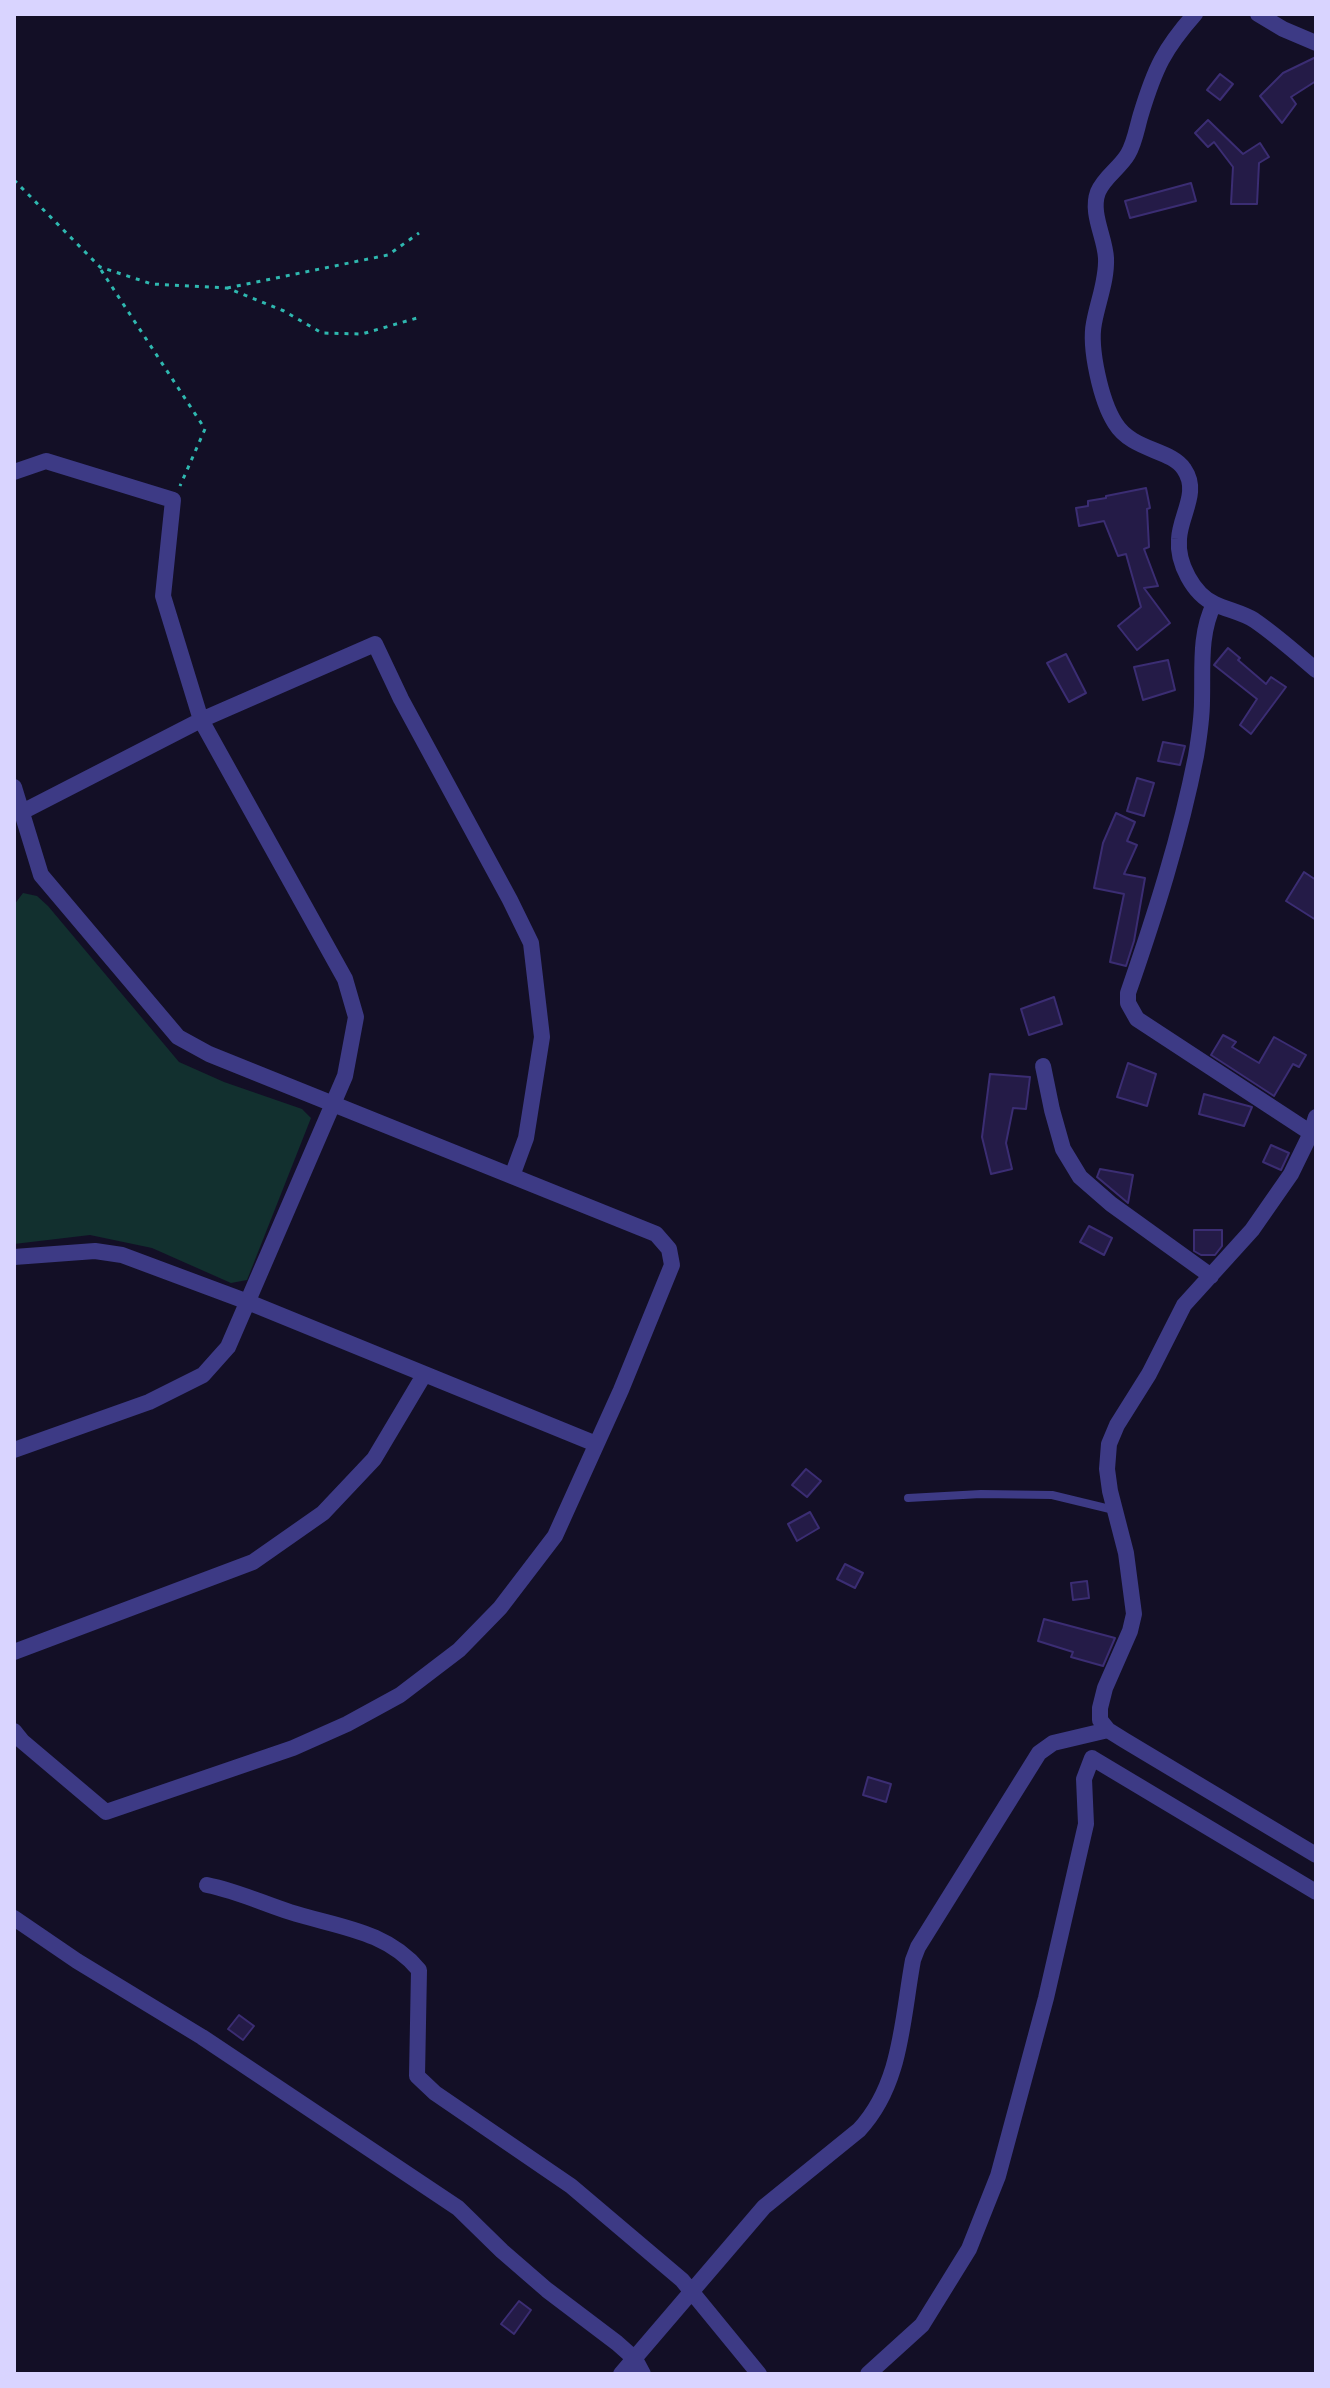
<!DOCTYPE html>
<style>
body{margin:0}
#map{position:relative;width:1330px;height:2388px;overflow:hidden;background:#130f26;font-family:Ubuntu,sans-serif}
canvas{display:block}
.frame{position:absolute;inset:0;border:16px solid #d9d4ff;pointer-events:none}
</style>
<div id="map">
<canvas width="1330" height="2388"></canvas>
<div class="frame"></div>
</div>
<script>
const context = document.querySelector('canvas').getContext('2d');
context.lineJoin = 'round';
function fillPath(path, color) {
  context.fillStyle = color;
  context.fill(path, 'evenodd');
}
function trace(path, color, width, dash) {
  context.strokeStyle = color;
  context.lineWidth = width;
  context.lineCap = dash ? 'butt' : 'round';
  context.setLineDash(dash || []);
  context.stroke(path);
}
fillPath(new Path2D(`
 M 23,893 L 37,896 L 48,906 L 179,1062 L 224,1082 L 302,1109 L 311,1118 L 247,1280 L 231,1283 L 152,1248 L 90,1235 L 14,1244 L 14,905 Z`), '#12302f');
const building = new Path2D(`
 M 1316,57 L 1316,81 L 1291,97 L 1296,104 L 1282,123 L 1260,96 L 1283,73 Z
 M 1220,74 L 1233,84 L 1220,100 L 1207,90 Z
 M 1208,120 L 1243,154 L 1260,143 L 1269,157 L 1259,163 L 1257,204 L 1231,204 L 1233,167 L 1214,142 L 1208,147 L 1195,133 Z
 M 1191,183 L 1196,201 L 1130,218 L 1125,201 Z
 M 1146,488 L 1150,508 L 1147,509 L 1149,547 L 1144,549 L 1158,586 L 1144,588 L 1170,623 L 1137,650 L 1118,626 L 1141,607 L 1126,554 L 1118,556 L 1104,521 L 1079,526 L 1076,508 L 1088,506 L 1088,501 L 1106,498 L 1106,496 Z
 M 1228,648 L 1240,658 L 1238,660 L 1266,684 L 1271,677 L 1286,687 L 1251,734 L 1240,725 L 1257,699 L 1214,665 Z
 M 1066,654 L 1086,693 L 1069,702 L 1047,663 Z
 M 1168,660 L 1175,690 L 1143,700 L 1134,667 Z
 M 1163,742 L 1185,746 L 1180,765 L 1158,761 Z
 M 1137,778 L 1154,783 L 1144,816 L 1127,811 Z
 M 1116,813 L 1135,822 L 1127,841 L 1137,845 L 1124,874 L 1145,878 L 1134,941 L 1126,966 L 1110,962 L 1124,894 L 1094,888 L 1103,843 Z
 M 1304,872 L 1316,880 L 1316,920 L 1286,901 Z
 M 1054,997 L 1062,1024 L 1029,1035 L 1021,1009 Z
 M 1223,1035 L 1236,1042 L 1232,1047 L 1259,1063 L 1274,1037 L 1306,1055 L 1299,1067 L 1293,1064 L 1274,1096 L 1211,1055 Z
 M 1128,1063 L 1156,1074 L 1147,1106 L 1117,1097 Z
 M 990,1074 L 1030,1077 L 1026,1109 L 1013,1108 L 1006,1143 L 1012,1169 L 991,1174 L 982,1137 Z
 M 1204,1094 L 1252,1107 L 1244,1126 L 1199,1114 Z
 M 1271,1145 L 1289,1153 L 1281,1170 L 1263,1162 Z
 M 1100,1169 L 1133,1175 L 1128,1203 L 1097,1177 Z
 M 1089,1226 L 1112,1238 L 1104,1255 L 1080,1242 Z
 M 1194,1230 L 1222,1230 L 1222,1246 L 1215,1255 L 1201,1255 L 1194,1251 Z
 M 806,1469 L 821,1481 L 807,1497 L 792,1485 Z
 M 810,1512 L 819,1528 L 797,1541 L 788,1524 Z
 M 845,1564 L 863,1573 L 855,1588 L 837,1579 Z
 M 1087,1581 L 1089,1598 L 1073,1600 L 1071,1583 Z
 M 1044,1619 L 1115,1638 L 1103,1666 L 1071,1657 L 1073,1652 L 1038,1641 Z
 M 868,1777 L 891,1784 L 886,1802 L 863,1795 Z
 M 239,2015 L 254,2026 L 243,2040 L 228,2029 Z
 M 519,2301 L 531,2310 L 514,2334 L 501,2324 Z`);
fillPath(building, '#241b47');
trace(building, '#3b2d73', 2);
trace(new Path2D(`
 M 14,180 L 100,267 L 152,284 L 227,288 L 284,311 L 322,333 L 362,334 L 417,318
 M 101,270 L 205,429 L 180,486
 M 227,288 L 388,255 L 419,233`), '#2fb8b0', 3, [4, 6]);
trace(new Path2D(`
 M 908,1498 L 981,1494 L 1052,1495 L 1114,1510`), '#3d3a85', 8);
trace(new Path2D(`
 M 1195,14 C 1164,49 1155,68 1141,114 C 1137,127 1135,142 1128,154 C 1120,168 1104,177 1098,192 C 1090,213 1105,237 1106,258 C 1107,280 1098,301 1094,323 C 1089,348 1101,401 1115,423 C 1132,451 1171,449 1184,469 C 1200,492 1180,515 1179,539 C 1177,563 1193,594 1215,604 C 1228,610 1243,613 1254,620 C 1276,635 1296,653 1316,670
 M 1258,14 L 1283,29 L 1316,43
 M 14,472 L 46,461 L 173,500 L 163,596 L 201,720 L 22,812 L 14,813
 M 1214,604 C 1199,634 1203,668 1202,701 C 1202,719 1199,738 1196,756 C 1180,837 1155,915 1128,993 L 1128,1003 L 1137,1019 L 1311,1133
 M 14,787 L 41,875 L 178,1037 L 209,1054 L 656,1234 L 669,1249 L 672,1265 L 621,1390 L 555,1536 L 500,1608 L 459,1650 L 400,1695 L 347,1724 L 293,1748 L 106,1812 L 22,1741 L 14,1731
 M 1043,1066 L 1052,1110 L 1063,1149 L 1080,1177 L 1111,1204 L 1211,1276
 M 1316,1117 L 1311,1133 L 1291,1174 L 1252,1230 L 1184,1305 L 1149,1374 L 1117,1425 L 1109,1444 L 1107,1469 L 1110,1491 L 1126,1553 L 1134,1614 L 1130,1631 L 1105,1688 L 1100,1708 L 1100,1720 L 1108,1730 L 1124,1740 L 1316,1855
 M 14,1257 L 95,1251 L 122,1255 L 248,1302 L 596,1444
 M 14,1450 L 149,1402 L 203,1375 L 228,1347 L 345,1076 L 356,1017 L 345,979 L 201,720 L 375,644 L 401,699 L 510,900 L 531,943 L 542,1037 L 526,1138 L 512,1176
 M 14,1652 L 253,1562 L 323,1513 L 374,1459 L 424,1375
 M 207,1885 C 237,1891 262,1903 290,1912 C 337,1927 386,1930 419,1970 L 417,2076 L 435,2093 L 571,2186 L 682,2280 L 759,2374
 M 14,1918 L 77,1961 L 202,2037 L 458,2208 L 502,2251 L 547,2290 L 617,2343 L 635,2359 L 643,2374
 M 621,2374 L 764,2207 L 859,2130 C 902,2084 902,2019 913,1960 L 918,1947 L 1039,1753 L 1053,1743 L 1108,1730
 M 868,2374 L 922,2325 L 969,2249 L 998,2176 L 1046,1998 L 1086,1824 L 1084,1779 L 1092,1758 L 1316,1892`), '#3d3a85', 16);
</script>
